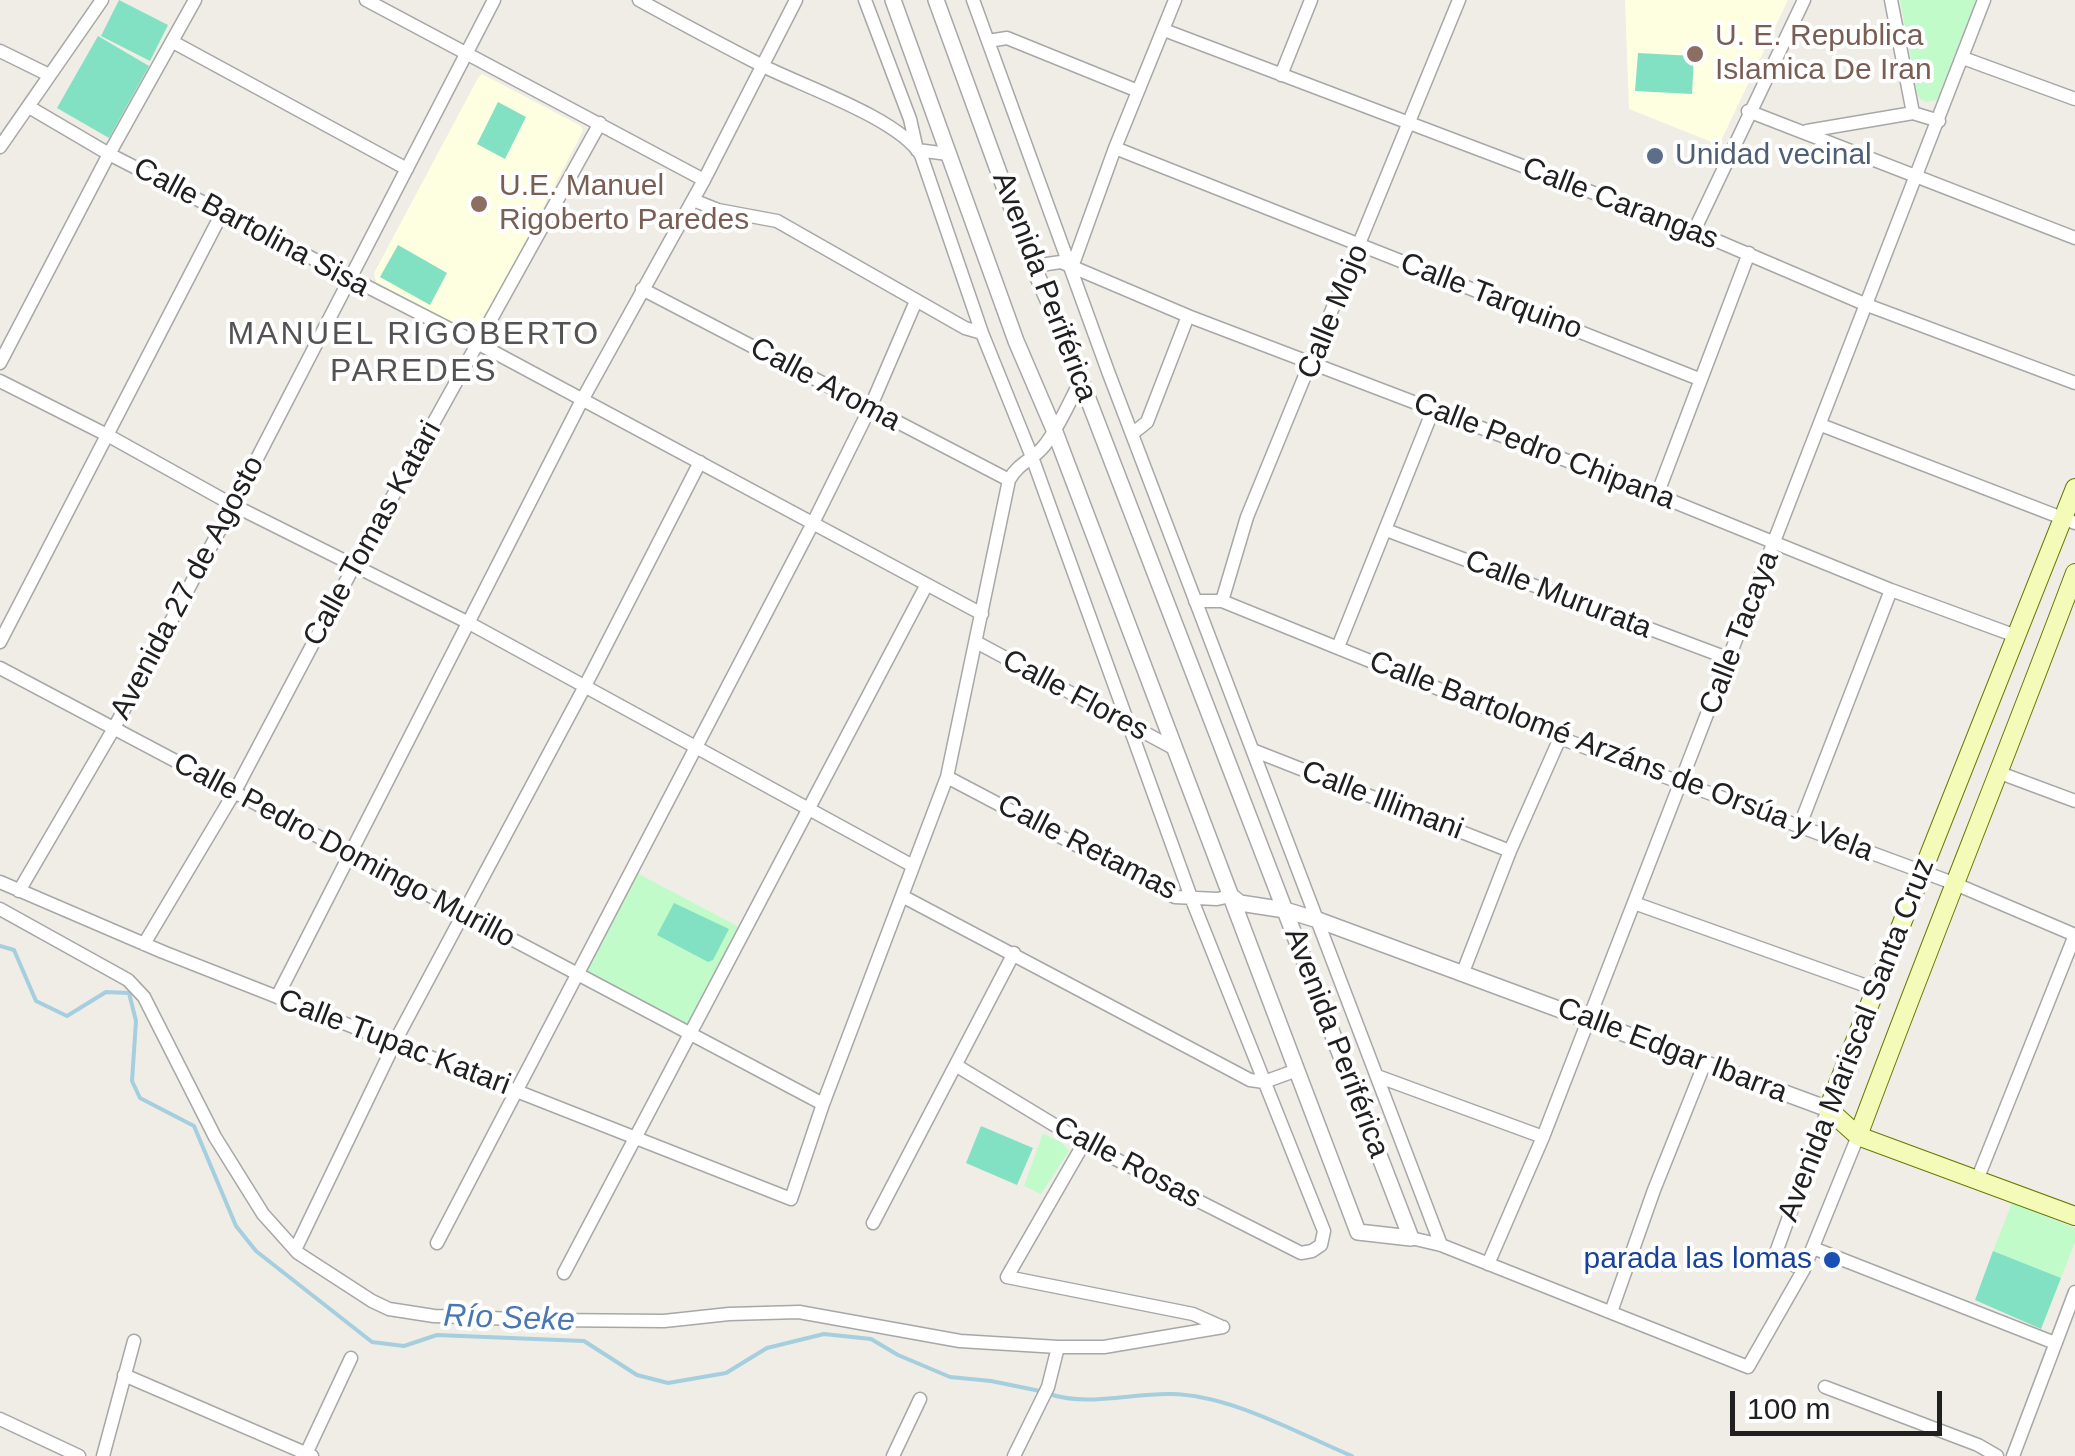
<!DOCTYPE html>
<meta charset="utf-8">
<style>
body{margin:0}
#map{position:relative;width:2075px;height:1456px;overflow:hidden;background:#f0ede6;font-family:Helvetica,sans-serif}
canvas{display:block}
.scale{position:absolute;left:1730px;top:1391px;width:212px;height:45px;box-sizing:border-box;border:5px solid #202020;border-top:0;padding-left:12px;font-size:30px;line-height:35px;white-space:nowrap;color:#202020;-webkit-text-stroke:8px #fff;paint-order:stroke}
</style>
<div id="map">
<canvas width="2075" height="1456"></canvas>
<div class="scale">100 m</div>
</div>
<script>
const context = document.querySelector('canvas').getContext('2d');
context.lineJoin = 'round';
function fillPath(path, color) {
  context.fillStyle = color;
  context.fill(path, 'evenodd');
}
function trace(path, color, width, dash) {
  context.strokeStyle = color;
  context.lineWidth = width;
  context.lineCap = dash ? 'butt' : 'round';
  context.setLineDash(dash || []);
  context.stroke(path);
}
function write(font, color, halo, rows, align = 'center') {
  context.font = font + ' Helvetica,sans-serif';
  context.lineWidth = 8;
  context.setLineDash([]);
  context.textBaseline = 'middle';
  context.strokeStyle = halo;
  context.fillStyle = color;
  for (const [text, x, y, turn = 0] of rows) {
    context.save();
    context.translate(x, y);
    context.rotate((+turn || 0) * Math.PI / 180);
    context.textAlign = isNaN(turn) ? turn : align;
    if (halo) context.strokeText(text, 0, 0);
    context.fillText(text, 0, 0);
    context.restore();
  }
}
fillPath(new Path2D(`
 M 1625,0 L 1788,0 L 1719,145 L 1629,109 Z
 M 482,74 L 581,126 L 583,131 L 478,333 L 472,334 L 376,282 L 374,273 L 478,78 Z`), '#fdffe0');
fillPath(new Path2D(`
 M 1900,0 L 1976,0 L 1937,100 L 1926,102 L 1920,99 L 1917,93 Z
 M 637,873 L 739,927 L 687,1025 L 586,971 Z
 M 1043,1133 L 1062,1143 L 1069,1151 L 1041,1194 L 1024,1186 Z
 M 2012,1203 L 2075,1228 L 2075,1242 L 2061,1278 L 1993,1251 Z`), '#c2fbca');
fillPath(new Path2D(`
 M 119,0 L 168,25 L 150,61 L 101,36 Z
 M 98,36 L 149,66 L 109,138 L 57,108 Z
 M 1638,53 L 1694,56 L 1692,94 L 1635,91 Z
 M 498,102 L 526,117 L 505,159 L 477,144 Z
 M 398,245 L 447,273 L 430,305 L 380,277 Z
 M 674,903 L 729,929 L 713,960 L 708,962 L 657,935 Z
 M 981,1126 L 1033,1148 L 1017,1185 L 966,1163 Z
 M 1993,1251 L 2061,1278 L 2041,1329 L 1975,1300 Z`), '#82e1c2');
trace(new Path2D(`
 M 0,946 L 14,950 L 36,1001 L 67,1016 L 106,992 L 129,993 L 136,1021 L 132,1081 L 140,1098 L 194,1126 L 236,1226 L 256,1251 L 372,1342 L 404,1346 L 437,1335 L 584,1341 L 637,1375 L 668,1383 L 726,1373 L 767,1348 L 824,1334 L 871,1339 L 898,1355 L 950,1377 L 991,1381 L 1040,1391
 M 1049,1394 C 1088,1407 1131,1393 1171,1394 C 1231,1395 1297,1433 1352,1456`), '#a5cedf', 4);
const minor = new Path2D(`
 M 366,0 L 704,180
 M 639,0 C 679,22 720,44 761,65 C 802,86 898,118 921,155 L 982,333 L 1032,457 L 1192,900 L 1324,1231 L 1321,1245 L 1312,1251 L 1301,1253 L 1084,1143 L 957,1066
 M 865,0 L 910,119 L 917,150 L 948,154
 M 973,0 L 1109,374 L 1441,1245
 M 1891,0 L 1913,113 L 1939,121
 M 1164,30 L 1694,231 L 1867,305 L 2075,383
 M 988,41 L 1007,38 L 1138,91
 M 173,42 L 407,169
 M 0,51 L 49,75
 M 1963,58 L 2075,99
 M 1281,75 L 1311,0
 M 29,107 L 109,154 L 477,343 L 982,614
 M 1748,111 L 2075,238
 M 1807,131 L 1913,113
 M 0,147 L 102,0
 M 1115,148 L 1699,379
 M 693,200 L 718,210 L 777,221 L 965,328 L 982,333
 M 1694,231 L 1804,0
 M 1033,266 L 1061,262 L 1188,316 L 1657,495 L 1891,590 L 2016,636
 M 1072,267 L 1115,148 L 1175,0
 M 642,289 L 1009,480
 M 0,363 L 109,154 L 195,0
 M 0,381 L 109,436 L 233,505 L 469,623 L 913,866
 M 1821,425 L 2075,523
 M 1132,434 L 1147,422 L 1188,316
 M 1657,495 L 1749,253
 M 1386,530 L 1730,659
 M 1195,601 L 1222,601 L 1247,517 L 1459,0
 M 1222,601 L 1560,738 L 1953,883 L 2075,935
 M 0,642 L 222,213
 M 976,642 L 1175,749
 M 1338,647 L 1433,410
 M 0,668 L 823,1104
 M 1255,751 L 1510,851
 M 2000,773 L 2075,801
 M 947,777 L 1175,897 L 1217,899 L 1231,896
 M 1800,825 L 1891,590
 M 0,882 L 163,952 L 791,1199 L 823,1104 L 947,777 L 1009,480 C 1020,461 1032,461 1044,446 C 1060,426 1069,402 1081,380
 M 19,891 L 113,730 L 233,505 L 494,0
 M 902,896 L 1250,1080 L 1264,1082 L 1297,1070
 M 1634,903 L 1875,989
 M 0,909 L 128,980 L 144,997 L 215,1137 L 263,1214 L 298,1253 L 372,1301 L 389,1309 L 434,1316 L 543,1320 L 664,1321 L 729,1314 L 799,1312 L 960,1341 L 1058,1347 L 1104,1347 L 1223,1327
 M 144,944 L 234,793 L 354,566 L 600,123
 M 1463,972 L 1510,851 L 1560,738
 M 277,997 L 581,402 L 704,180 L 796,0
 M 1377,1076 L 1543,1137
 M 1084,1143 L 1007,1277 L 1193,1314 L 1220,1326
 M 1977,1180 L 2075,935
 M 873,1223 L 1014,953
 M 1411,1238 L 1441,1245 L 1748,1367 L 1804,1269 L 1858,1136
 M 437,1243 L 812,525 L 870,408 L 916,301
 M 1813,1248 L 2055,1343
 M 295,1250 L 399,1034 L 584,688 L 700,462
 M 1488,1264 L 1543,1137 L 1984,0
 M 1804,1269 L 1774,1258 L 1828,1109
 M 564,1273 L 926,586
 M 1611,1312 L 1654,1190 L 1704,1065
 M 124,1375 L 312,1456
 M 1825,1387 L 1978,1445 L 1997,1456
 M 0,1419 L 79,1456
 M 103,1456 L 134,1341
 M 305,1456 L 351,1358
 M 893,1456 L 920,1399
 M 1014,1456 L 1048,1387 L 1058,1347
 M 2013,1456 L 2075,1292`);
const tertiary = new Path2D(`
 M 893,0 L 1016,341 L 1055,432 L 1358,1232 L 1411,1238 L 1065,339 L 1033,266 L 936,0
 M 1231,896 L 1240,903 L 1285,910 L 1318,920 L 1828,1109`);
const secondary = new Path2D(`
 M 2075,488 L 1828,1109 L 1858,1136 L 2075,1216
 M 1858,1136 C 1928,948 2004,762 2075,573`);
trace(minor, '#a7a7a7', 15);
trace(tertiary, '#a7a7a7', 18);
trace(secondary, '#667b02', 20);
trace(minor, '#fff', 12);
trace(tertiary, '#fff', 15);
trace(secondary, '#f4fbb9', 18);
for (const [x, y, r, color] of [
 [1695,54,10,"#8d6e63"],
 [1655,156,10,"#5c6f8a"],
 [479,204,10,"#8d6e63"],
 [1832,1260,10,"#1a4fb4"]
]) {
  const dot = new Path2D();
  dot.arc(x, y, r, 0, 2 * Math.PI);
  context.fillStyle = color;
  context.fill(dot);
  trace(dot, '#fff', 4);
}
write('30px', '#785e54', '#fff', [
 ["U. E. Republica",1715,37],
 ["Islamica De Iran",1715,71],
 ["U.E. Manuel",499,187],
 ["Rigoberto Paredes",499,221]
], 'left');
write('30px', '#4e5e75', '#fff', [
 ["Unidad vecinal",1675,156]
], 'left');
write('30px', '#202020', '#fff', [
 ["Calle Carangas",1620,204,21],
 ["Calle Bartolina Sisa",251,228,28],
 ["Avenida Periférica",1044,287,69],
 ["Calle Tarquino",1491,297,21],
 ["Calle Mojo",1334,312,-68],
 ["Calle Aroma",825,385,28],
 ["Calle Pedro Chipana",1544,452,21],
 ["Calle Tomas Katari",373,534,-61],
 ["Avenida 27 de Agosto",188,588,-62],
 ["Calle Mururata",1558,595,21],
 ["Calle Tacaya",1740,633,-69],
 ["Calle Flores",1075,696,28],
 ["Calle Bartolomé Arzáns de Orsúa y Vela",1621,757,21],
 ["Calle Illimani",1382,801,21],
 ["Calle Retamas",1087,848,27],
 ["Calle Pedro Domingo Murillo",344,851,28],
 ["Avenida Mariscal Santa Cruz",1857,1040,-69],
 ["Calle Tupac Katari",394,1043,21],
 ["Avenida Periférica",1336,1043,69],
 ["Calle Edgar Ibarra",1672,1051,21],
 ["Calle Rosas",1127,1163,28]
]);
write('30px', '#164399', '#fff', [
 ["parada las lomas",1812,1260]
], 'right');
context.letterSpacing = '2.5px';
write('32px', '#535353', '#fff', [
 ["MANUEL RIGOBERTO",414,335],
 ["PAREDES",414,372]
]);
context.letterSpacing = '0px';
write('italic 32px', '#4977b2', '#fff', [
 ["Río Seke",509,1319,2]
]);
</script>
